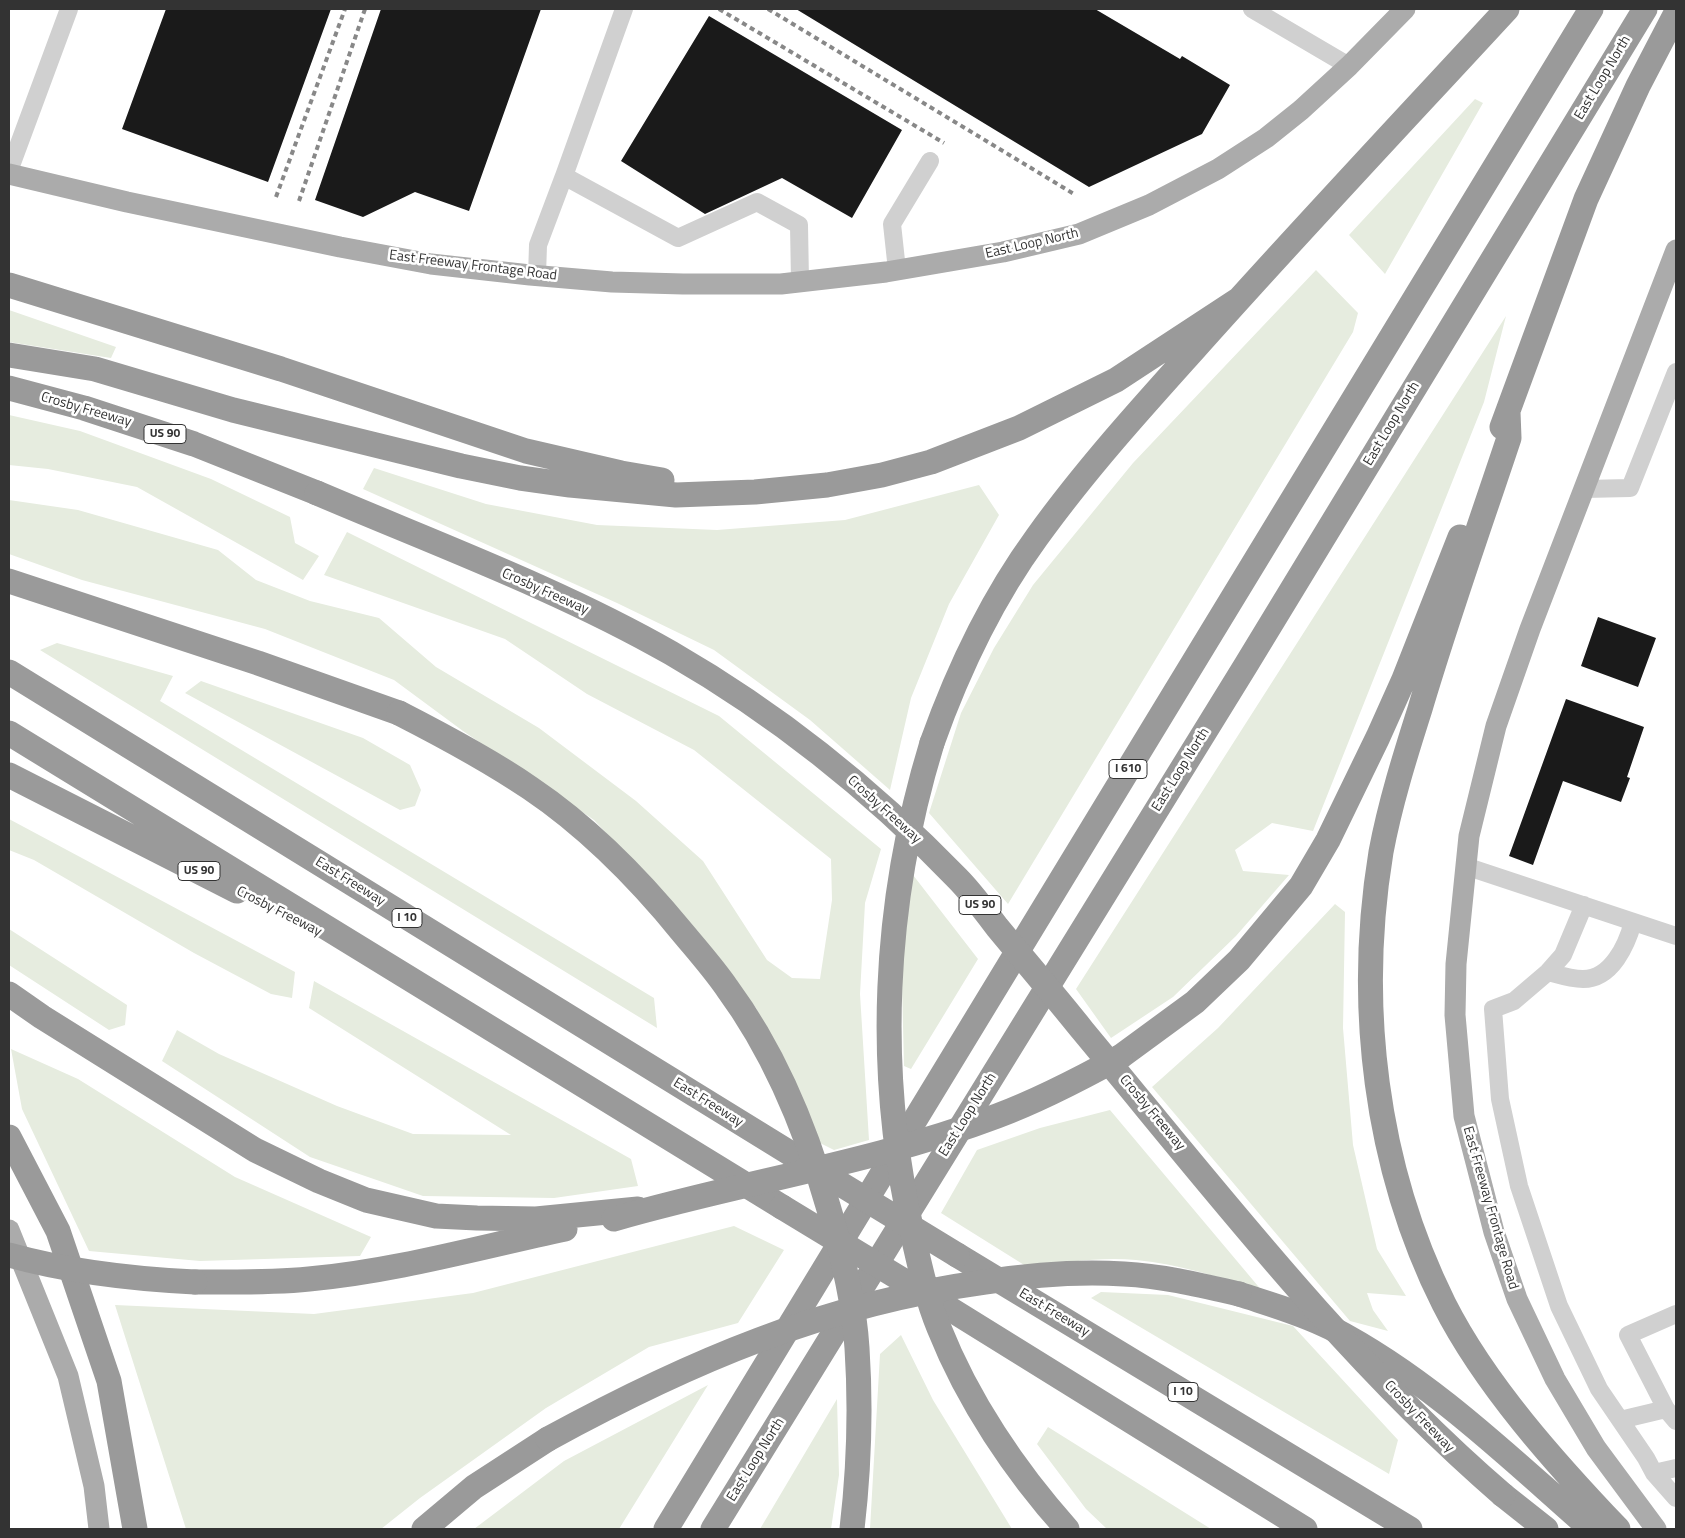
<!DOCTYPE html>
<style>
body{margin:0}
#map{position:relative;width:1685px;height:1538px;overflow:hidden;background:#fff;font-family:"Titillium Web",sans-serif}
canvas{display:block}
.frame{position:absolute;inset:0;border:10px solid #333;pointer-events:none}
</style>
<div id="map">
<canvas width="1685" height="1538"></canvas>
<div class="frame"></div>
</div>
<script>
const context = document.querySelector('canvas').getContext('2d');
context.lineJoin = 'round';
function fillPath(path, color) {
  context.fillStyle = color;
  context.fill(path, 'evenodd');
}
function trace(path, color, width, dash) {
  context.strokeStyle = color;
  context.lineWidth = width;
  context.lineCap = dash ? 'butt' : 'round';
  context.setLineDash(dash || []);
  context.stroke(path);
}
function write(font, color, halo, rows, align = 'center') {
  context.font = font + ' "Titillium Web",sans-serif';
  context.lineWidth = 5;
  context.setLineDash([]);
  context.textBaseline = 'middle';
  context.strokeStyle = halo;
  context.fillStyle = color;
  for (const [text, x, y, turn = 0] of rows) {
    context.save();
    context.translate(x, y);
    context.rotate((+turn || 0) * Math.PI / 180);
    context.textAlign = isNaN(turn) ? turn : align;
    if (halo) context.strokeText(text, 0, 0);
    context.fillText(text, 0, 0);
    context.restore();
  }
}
fillPath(new Path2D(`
 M 1475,99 L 1483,103 L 1385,274 L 1349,235 Z
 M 1316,270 L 1358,313 L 1353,332 L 1008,904 L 929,813 L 961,713 L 994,648 L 1033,585 L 1133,463 Z
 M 9,310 L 116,347 L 111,358 L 9,342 Z
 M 1506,316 L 1484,402 L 1313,831 L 1272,823 L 1235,850 L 1243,871 L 1289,875 L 1236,936 L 1173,997 L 1111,1038 L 1076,989 Z
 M 9,415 L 80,431 L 211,479 L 290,517 L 295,543 L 319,556 L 303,580 L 137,487 L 48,469 L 9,465 Z
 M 374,468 L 486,504 L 597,525 L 717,530 L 845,520 L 979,485 L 999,515 L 949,604 L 911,698 L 890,790 L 810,720 L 714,650 L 617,603 L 363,489 Z
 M 9,500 L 78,510 L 218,550 L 256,580 L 310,601 L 379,618 L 436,667 L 539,728 L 636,801 L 703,861 L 767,960 L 792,978 L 820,979 L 832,900 L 831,859 L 694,750 L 587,694 L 505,639 L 324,575 L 347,532 L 719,716 L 881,849 L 865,903 L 860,994 L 869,1140 L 834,1150 L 820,1143 L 756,1008 L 684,916 L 594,820 L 463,731 L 394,680 L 265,629 L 82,580 L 9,554 Z
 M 57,643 L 173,676 L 160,701 L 654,998 L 657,1028 L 40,650 Z
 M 201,681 L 363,738 L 410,765 L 421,790 L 415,806 L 400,810 L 185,693 Z
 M 9,819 L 295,972 L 292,998 L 271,994 L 194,953 L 34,860 L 9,850 Z
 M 913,875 L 978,959 L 911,1069 L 904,1066 L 901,945 Z
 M 1335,904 L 1345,912 L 1343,1028 L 1353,1145 L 1377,1249 L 1406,1296 L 1367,1293 L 1373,1310 L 1388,1331 L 1350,1321 L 1152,1087 L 1218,1028 Z
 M 9,929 L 127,1005 L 125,1025 L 109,1030 L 9,965 Z
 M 314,981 L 631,1159 L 638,1186 L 554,1198 L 423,1196 L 310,1157 L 162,1061 L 177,1030 L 219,1054 L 337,1106 L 413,1134 L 511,1135 L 309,1008 Z
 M 11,1049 L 78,1079 L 235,1177 L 371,1237 L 360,1256 L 200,1261 L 89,1251 L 22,1109 Z
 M 1110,1110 L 1263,1292 C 1222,1278 1180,1264 1136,1260 C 1101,1257 1064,1262 1029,1268 L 941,1213 L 977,1150 L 1040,1128 Z
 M 734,1226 L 784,1250 L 738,1323 L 649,1347 L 546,1408 L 420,1498 L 381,1529 L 186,1529 L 115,1305 L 314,1314 L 473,1293 Z
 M 1101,1292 L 1168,1295 L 1293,1326 L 1398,1440 L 1389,1474 L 1091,1298 Z
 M 901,1335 L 933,1400 L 1012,1529 L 870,1529 L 880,1354 Z
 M 708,1385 L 619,1529 L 474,1529 L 564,1461 Z
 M 837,1399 L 839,1475 L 831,1529 L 760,1529 Z
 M 1048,1427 L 1211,1529 L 1107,1529 L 1086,1509 L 1037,1444 Z`), '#e6ecdf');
fillPath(new Path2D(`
 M 166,9 L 331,9 L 268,182 L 122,129 Z
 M 381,9 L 541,9 L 469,211 L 415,192 L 363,217 L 315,200 Z
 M 796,9 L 1095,9 L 1180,59 L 1182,56 L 1230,85 L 1202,134 L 1089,187 Z
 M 709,16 L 902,130 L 852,218 L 782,178 L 705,214 L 621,161 Z
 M 1598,617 L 1656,638 L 1638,687 L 1581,666 Z
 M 1566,699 L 1644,727 L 1627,777 L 1630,778 L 1621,802 L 1563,781 L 1533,865 L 1509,856 Z`), '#1a1a1a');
trace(new Path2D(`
 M 1252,9 L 1349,66
 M 9,171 L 69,9
 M 564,176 L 624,9
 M 897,270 L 892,224 L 930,161
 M 537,276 L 538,245 L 564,176 L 678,238 L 757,202 L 799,225 L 800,281
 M 1584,489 L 1630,488 L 1676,372
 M 1465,866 L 1676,936
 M 1584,905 L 1563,955 L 1548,972 L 1514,1001 L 1493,1009 L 1500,1099 L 1519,1186 L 1559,1306 L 1599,1389 L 1646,1458 L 1654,1473 L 1676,1498
 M 1548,972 C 1559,975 1571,979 1583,979 C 1612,979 1627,944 1633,922
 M 1676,1314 L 1628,1335 L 1666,1409 L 1676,1421
 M 1620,1420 L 1666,1409
 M 1654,1473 L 1676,1468`), '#d0d0d0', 18);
trace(new Path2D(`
 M 9,174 L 127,202 L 340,247 L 431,264 L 530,275 L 612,282 L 683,284 L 781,284 L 886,272 L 1003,252 L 1079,234 L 1149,205 L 1218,169 L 1266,138 L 1301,110 L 1349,66 L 1405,9
 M 9,1230 L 68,1376 L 94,1486 L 99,1529
 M 1656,1529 L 1596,1448 L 1555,1379 L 1517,1299 L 1494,1232 L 1464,1116 L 1455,1015 L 1456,964 L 1469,836 L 1496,726 L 1530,629 L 1676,250`), '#ababab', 21);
trace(new Path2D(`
 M 9,285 L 281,369 L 526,451 L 621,473 L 662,480
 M 9,355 L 95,369 L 233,410 L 461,466 L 520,478 L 570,485 L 676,495 L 755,492 L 827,485 L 882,475 L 931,462 L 1019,428 L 1116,380 L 1238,300
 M 9,388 L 84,408 L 194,444 L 317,493
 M 1508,412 L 1509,438 C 1479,528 1447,618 1420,709 C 1405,756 1390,804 1381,852 C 1356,1004 1375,1166 1444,1304 C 1485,1385 1556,1464 1618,1529
 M 1502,427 L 1586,199 L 1638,86 L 1676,13
 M 9,581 L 258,663 L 399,713
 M 9,672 L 806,1163
 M 9,733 L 782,1207
 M 932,743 C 958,670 991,600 1037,537 C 1091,462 1154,394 1216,325 C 1312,218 1410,114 1507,9
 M 9,775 L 237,891
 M 9,994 L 42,1017 L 255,1150 L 319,1181 L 366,1200 L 436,1216 L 477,1218 L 536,1219 L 638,1209
 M 1120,1057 L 1195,1002 L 1239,960 L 1301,886 L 1328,840 L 1378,737 L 1404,679 L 1460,537
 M 9,1137 L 58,1231 L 109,1381 L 135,1529
 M 957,1255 L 1410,1529
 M 195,1282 C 233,1282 271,1283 309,1279 C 396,1271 480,1247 565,1229
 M 1239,1294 C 1269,1304 1302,1313 1331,1328 C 1428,1378 1510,1458 1591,1529
 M 934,1299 L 1305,1529
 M 1503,1495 L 1546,1529
 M 424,1529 L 474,1487 L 548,1439
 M 666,1529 L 1591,9
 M 713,1529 L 1246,665 L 1645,9`), '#9a9a9a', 25);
trace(new Path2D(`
 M 719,9 L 944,143
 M 768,9 L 1074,194
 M 276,197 L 345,9
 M 299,201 L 365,9`), '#888', 4, [5, 4]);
trace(new Path2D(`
 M 317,493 C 434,543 561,590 671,653 C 775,713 873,791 957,878 C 972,893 984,910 997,927 C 1026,962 1055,996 1083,1031 C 1216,1191 1345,1359 1503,1495
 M 399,713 C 444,736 489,760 530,788 C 588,827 639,879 683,933 C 698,951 714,969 727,988 C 775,1053 806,1129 828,1206 C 842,1252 854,1300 857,1348 C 861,1409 859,1469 852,1529
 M 932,743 C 883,903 875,1072 913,1236 C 920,1267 927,1299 939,1328 C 968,1401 1015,1471 1067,1529
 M 811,1166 L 957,1255
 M 782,1207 L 927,1295
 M 614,1219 C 741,1182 873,1163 997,1116 C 1040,1100 1080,1079 1120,1057
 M 9,1255 C 70,1272 132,1279 195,1282
 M 548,1439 C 689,1362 824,1304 985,1282 C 1030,1275 1077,1271 1124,1274 C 1163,1276 1200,1285 1239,1294`), '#9a9a9a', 25);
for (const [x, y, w] of [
 [165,434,42],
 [1128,769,38],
 [199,871,42],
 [980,905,42],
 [407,918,30],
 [1183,1392,30]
]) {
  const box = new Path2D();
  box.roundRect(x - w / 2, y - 9.5, w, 19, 4);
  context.fillStyle = '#fff';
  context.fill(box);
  trace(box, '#333', 1);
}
write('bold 12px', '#333', null, [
 ["US 90",165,434],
 ["I 610",1128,769],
 ["US 90",199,871],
 ["US 90",980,905],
 ["I 10",407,918],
 ["I 10",1183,1392]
]);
write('14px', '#333', '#fff', [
 ["East Loop North",1603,78,-59],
 ["East Loop North",1032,244,-13],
 ["East Freeway Frontage Road",473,266,7],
 ["Crosby Freeway",86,410,16],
 ["East Loop North",1392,424,-59],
 ["Crosby Freeway",545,592,24],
 ["East Loop North",1181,770,-58],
 ["Crosby Freeway",884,810,42],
 ["East Freeway",350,882,32],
 ["Crosby Freeway",279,912,27],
 ["East Freeway",708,1103,32],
 ["Crosby Freeway",1152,1113,50],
 ["East Loop North",968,1115,-58],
 ["East Freeway Frontage Road",1490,1208,74],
 ["East Freeway",1054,1313,31],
 ["Crosby Freeway",1419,1417,46],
 ["East Loop North",756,1460,-58]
]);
</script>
